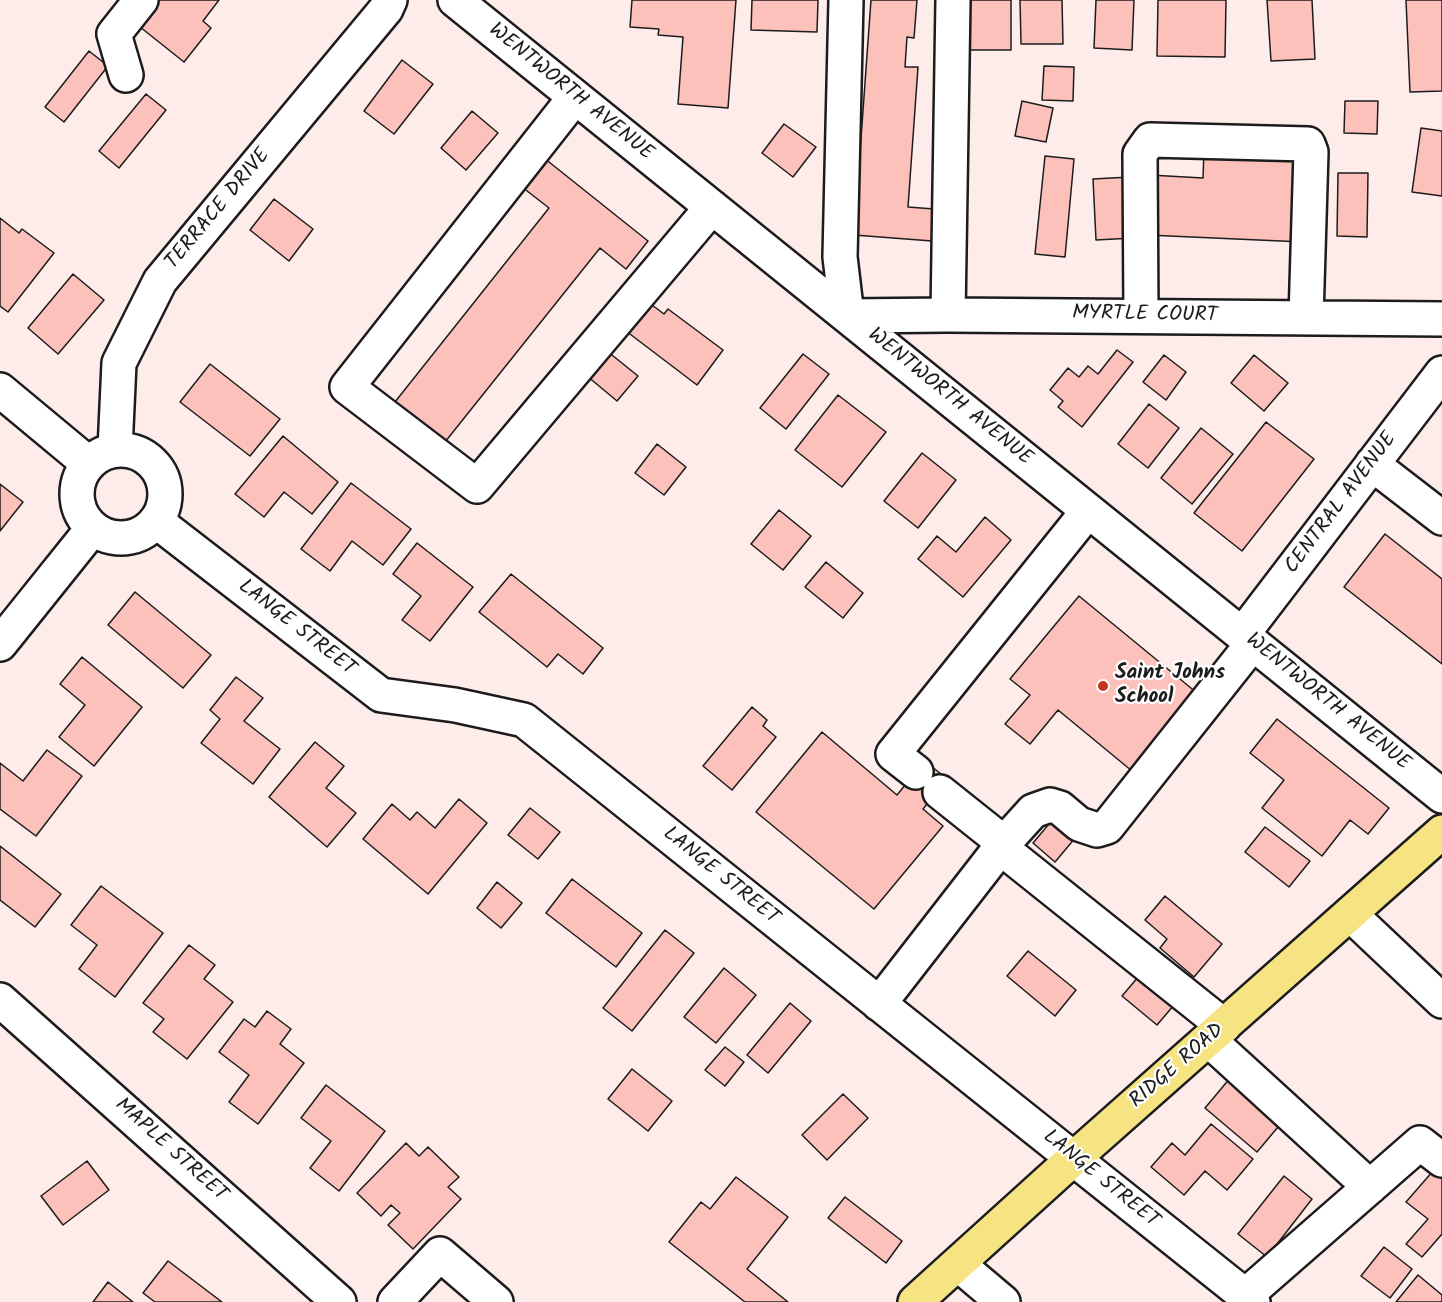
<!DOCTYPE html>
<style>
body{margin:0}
canvas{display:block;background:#feeceb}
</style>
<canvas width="1442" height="1302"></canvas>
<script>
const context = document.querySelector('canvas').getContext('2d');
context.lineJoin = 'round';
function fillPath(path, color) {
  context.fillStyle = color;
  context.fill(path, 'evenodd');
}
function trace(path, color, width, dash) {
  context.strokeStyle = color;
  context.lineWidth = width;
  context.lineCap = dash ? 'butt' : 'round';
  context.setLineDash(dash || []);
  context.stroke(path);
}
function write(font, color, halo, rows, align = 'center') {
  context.font = font + ' Kalam,sans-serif';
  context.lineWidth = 4.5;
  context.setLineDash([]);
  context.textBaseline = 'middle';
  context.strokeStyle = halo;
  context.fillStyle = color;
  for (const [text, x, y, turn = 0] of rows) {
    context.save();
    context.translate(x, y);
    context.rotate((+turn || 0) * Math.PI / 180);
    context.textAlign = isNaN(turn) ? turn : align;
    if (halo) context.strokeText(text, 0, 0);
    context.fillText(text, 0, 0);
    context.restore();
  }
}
const building = new Path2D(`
 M 146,0 L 219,0 L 203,21 L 211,28 L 184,62 L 130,19 Z
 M 632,0 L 736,0 L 728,108 L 678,104 L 683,37 L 658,35 L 659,29 L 630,27 Z
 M 752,0 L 818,0 L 817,32 L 751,30 Z
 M 871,0 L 917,0 L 914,38 L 907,37 L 905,67 L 918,67 L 908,207 L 934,209 L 932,241 L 854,235 Z
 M 970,0 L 1011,0 L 1011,50 L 970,50 Z
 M 1020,0 L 1062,0 L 1063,44 L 1021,44 Z
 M 1096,0 L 1134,0 L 1132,50 L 1094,48 Z
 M 1158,0 L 1226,0 L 1225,57 L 1157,56 Z
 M 1267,0 L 1312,0 L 1315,59 L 1271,61 Z
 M 1406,0 L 1442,0 L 1442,91 L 1410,92 Z
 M 89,51 L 108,66 L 64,122 L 45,107 Z
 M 402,60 L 433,84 L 394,134 L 364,111 Z
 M 1044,66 L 1074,67 L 1073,101 L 1042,100 Z
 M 146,94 L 166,110 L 119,168 L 99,151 Z
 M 1022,101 L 1053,108 L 1046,142 L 1015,136 Z
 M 1345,101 L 1378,101 L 1377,134 L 1344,133 Z
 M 472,111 L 498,133 L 466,170 L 441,148 Z
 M 784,124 L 816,147 L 793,177 L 762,153 Z
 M 1421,128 L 1442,131 L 1442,196 L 1412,192 Z
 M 1204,150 L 1307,154 L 1303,242 L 1147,235 L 1150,175 L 1203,178 Z
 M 1045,156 L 1074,159 L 1065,257 L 1035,254 Z
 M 544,158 L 648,241 L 626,269 L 600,248 L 441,447 L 391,407 L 549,208 L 522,187 Z
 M 1338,173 L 1368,173 L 1367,237 L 1337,236 Z
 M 1130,177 L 1133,238 L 1096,240 L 1093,179 Z
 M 274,199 L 313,229 L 289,261 L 250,230 Z
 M 0,218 L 19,233 L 22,229 L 54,253 L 8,312 L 0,306 Z
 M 73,274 L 104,300 L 58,354 L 28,328 Z
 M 644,299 L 664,314 L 668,309 L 723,350 L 697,385 L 622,328 Z
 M 1117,350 L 1133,362 L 1082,427 L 1058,407 L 1063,401 L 1050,390 L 1068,368 L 1079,377 L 1088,366 L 1098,374 Z
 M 607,351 L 638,376 L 617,401 L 587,376 Z
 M 803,354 L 829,374 L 786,429 L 760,408 Z
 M 1164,355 L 1186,372 L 1166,400 L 1143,382 Z
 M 1254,355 L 1288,383 L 1264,411 L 1231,383 Z
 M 210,364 L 280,419 L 250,456 L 180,402 Z
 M 838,395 L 886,432 L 842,487 L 795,450 Z
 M 1149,404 L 1179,428 L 1148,468 L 1118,444 Z
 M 1266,422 L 1314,459 L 1242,551 L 1194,513 Z
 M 1201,428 L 1233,454 L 1192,504 L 1161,478 Z
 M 283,436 L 338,482 L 312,514 L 284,492 L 264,517 L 235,494 Z
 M 657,444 L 686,467 L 664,495 L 635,473 Z
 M 922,453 L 956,480 L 918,528 L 884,501 Z
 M 351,483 L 411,529 L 383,565 L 352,541 L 330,571 L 301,549 Z
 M 0,484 L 23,502 L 0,531 Z
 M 779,510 L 811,536 L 783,570 L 751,544 Z
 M 985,517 L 1011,540 L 963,597 L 918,559 L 937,536 L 956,552 Z
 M 1385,534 L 1442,579 L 1442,664 L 1344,587 Z
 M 417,543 L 473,587 L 430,641 L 402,620 L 421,596 L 393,574 Z
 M 826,562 L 863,593 L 843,618 L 805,587 Z
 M 511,574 L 603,648 L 583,674 L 558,654 L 547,667 L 479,612 Z
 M 135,592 L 211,655 L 183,688 L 108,625 Z
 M 1079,596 L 1197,693 L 1132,771 L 1058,710 L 1030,744 L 1005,724 L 1030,695 L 1010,679 Z
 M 82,657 L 142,707 L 94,766 L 59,737 L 85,705 L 60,684 Z
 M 236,677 L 263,698 L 244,721 L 280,749 L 253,784 L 201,743 L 220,719 L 210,710 Z
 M 752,707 L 767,720 L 763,726 L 776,737 L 732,790 L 703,766 Z
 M 1277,719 L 1389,808 L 1368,834 L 1350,820 L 1322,856 L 1262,808 L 1284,780 L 1250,753 Z
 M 822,732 L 897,795 L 925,761 L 947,779 L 923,809 L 943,826 L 874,909 L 756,812 Z
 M 315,742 L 344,766 L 326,788 L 356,813 L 327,847 L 269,797 Z
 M 47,750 L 82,776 L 36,836 L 0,809 L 0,763 L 23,781 Z
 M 459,799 L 487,823 L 428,894 L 363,839 L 392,804 L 410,820 L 417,812 L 435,828 Z
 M 530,808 L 560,832 L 538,859 L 508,835 Z
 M 1054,818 L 1076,837 L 1055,862 L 1033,843 Z
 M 1265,827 L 1310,861 L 1289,887 L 1245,852 Z
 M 0,846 L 61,894 L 35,927 L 0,900 Z
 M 572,879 L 642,933 L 616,967 L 546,913 Z
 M 497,882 L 522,903 L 501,928 L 477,908 Z
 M 101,886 L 163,933 L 115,997 L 79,969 L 97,945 L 71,925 Z
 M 1165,896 L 1222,944 L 1194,977 L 1160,948 L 1167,939 L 1145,920 Z
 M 665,930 L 694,953 L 632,1031 L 603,1008 Z
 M 189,945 L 215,965 L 204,979 L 233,1002 L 187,1059 L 153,1032 L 164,1019 L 143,1003 Z
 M 1028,951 L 1076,990 L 1055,1016 L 1007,976 Z
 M 724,968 L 756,995 L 716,1043 L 684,1017 Z
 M 1139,976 L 1174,1005 L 1157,1025 L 1122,996 Z
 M 790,1003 L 811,1021 L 768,1073 L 747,1055 Z
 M 267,1011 L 291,1029 L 280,1044 L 304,1063 L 258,1124 L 229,1102 L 249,1075 L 219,1052 L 244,1019 L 255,1027 Z
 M 725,1047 L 744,1062 L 725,1086 L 705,1070 Z
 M 632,1069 L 672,1101 L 648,1131 L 608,1099 Z
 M 1231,1077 L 1283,1121 L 1257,1152 L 1205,1108 Z
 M 326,1085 L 385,1131 L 339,1191 L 310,1168 L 331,1141 L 301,1118 Z
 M 843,1094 L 868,1118 L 827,1160 L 802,1135 Z
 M 1211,1124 L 1253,1159 L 1227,1190 L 1205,1171 L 1184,1195 L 1151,1167 L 1172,1143 L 1185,1155 Z
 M 406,1143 L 419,1156 L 428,1147 L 459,1177 L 448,1187 L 461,1199 L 413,1249 L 388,1225 L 400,1213 L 391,1205 L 381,1216 L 357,1193 Z
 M 87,1161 L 109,1190 L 63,1225 L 41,1196 Z
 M 1433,1171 L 1442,1179 L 1442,1234 L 1422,1257 L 1406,1244 L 1428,1219 L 1406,1202 Z
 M 1284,1176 L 1312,1199 L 1267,1257 L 1238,1234 Z
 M 736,1177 L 788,1217 L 747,1269 L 788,1302 L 745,1302 L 669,1242 L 701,1202 L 710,1209 Z
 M 845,1197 L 902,1241 L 886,1263 L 828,1218 Z
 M 1384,1247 L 1412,1269 L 1390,1298 L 1361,1276 Z
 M 168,1261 L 222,1302 L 155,1302 L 143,1293 Z
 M 1418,1275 L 1442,1295 L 1442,1302 L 1396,1302 Z
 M 108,1282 L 133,1302 L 93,1302 Z`);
fillPath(building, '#fdc1bb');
trace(building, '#1c1c1c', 1.5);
const minor = new Path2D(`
 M 455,0 L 1442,796
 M 846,0 L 840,257 L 847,316 L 948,315 L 1442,319
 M 126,75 L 114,34 L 141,0
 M 575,97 L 347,387 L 477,486 L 712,207
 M 948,315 L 953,0
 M 1141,316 L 1140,154 L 1150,140 L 1308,144 L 1311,152 L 1306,318
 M 0,390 L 89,464
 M 115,450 L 119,363 L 160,281 L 386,9 L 390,0
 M77 494a44 44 0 1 1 88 0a44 44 0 1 1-88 0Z
 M 1372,464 L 1442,518
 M 156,521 L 381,695 L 455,705 L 524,720 L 1253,1302
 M 1242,635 L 1442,373
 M 0,644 L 93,528
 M 916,772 L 893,754 L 1088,511
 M 940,792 L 1004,843
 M 1001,848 L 1224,1026
 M 1350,914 L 1442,1001
 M 0,1000 L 339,1302
 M 879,1004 L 1004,843 L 1033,811 L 1050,805 L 1060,808 L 1079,824 L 1097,830 L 1107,827 L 1253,643
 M 1209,1040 L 1370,1187
 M 958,1264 L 1003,1302
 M 1245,1296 L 1420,1143 L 1442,1160
 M 395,1302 L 440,1254 L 496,1302`);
const major = new Path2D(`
 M 915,1302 L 1073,1159 L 1442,832`);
trace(minor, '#1c1c1c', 38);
trace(major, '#1c1c1c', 38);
trace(minor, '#fff', 33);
trace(major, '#f6e381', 33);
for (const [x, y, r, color] of [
 [1103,686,6,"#c8321e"]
]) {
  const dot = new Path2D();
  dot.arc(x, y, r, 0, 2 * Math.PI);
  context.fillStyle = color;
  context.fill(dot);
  trace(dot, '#fff', 2);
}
write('21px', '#1c1c1c', '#fff', [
 ["WENTWORTH AVENUE",570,93,39],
 ["TERRACE DRIVE",219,210,-50],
 ["MYRTLE COURT",1145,316,1],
 ["WENTWORTH AVENUE",949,398,39],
 ["CENTRAL AVENUE",1342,504,-53],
 ["LANGE STREET",296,629,38],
 ["WENTWORTH AVENUE",1327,703,39],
 ["LANGE STREET",720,877,39],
 ["RIDGE ROAD",1178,1067,-41],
 ["MAPLE STREET",170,1151,42],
 ["LANGE STREET",1100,1180,39]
]);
write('bold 21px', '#1c1c1c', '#fff', [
 ["Saint Johns",1115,674],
 ["School",1115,698]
], 'left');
</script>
